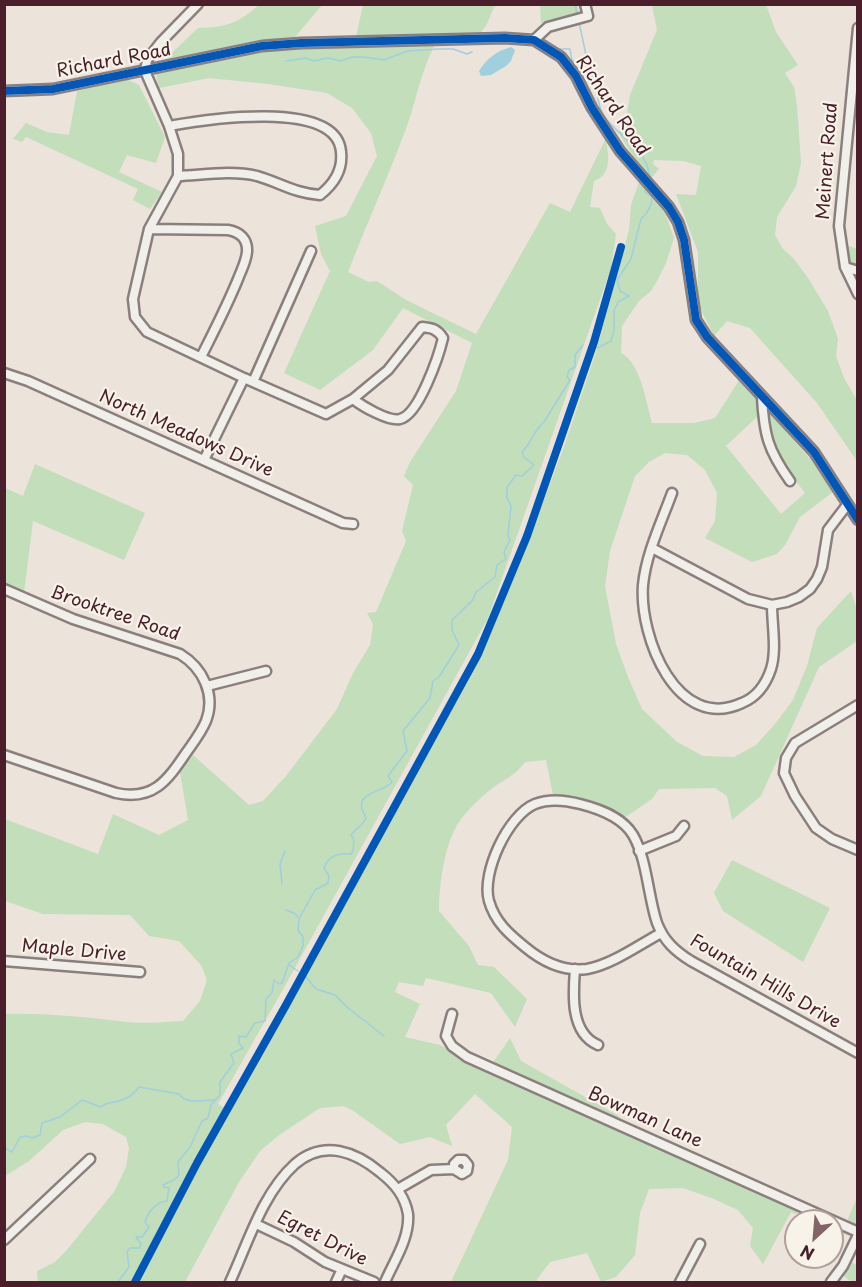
<!DOCTYPE html>
<style>
body{margin:0}
#map{position:relative;width:862px;height:1287px;overflow:hidden;background:#ece3da;font-family:"Playpen Sans",sans-serif}
canvas{display:block}
.frame{position:absolute;inset:0;border:6px solid #4a1f2b;pointer-events:none}
.north{position:absolute;left:784px;top:1209px;width:60px;height:60px;box-sizing:border-box;background:#f7f3e8;border:2px solid #b29e9c;border-radius:50%;rotate:206deg;font-size:16px;font-weight:700;line-height:24px;text-align:center;color:#4a1f2b}
.north::after{content:'';display:block;margin:auto;width:21px;height:27px;background:#836468;clip-path:polygon(50% 0,100% 100%,50% 72%,0 100%)}
</style>
<div id="map">
<canvas width="862" height="1287"></canvas>
<div class="frame"></div>
<div class="north">N</div>
</div>
<script>
const context = document.querySelector('canvas').getContext('2d');
context.lineJoin = 'round';
function fillPath(path, color) {
  context.fillStyle = color;
  context.fill(path, 'evenodd');
}
function trace(path, color, width, dash) {
  context.strokeStyle = color;
  context.lineWidth = width;
  context.lineCap = dash ? 'butt' : 'round';
  context.setLineDash(dash || []);
  context.stroke(path);
}
function write(font, color, halo, rows, align = 'center') {
  context.font = font + ' "Playpen Sans",sans-serif';
  context.lineWidth = 4.5;
  context.setLineDash([]);
  context.textBaseline = 'middle';
  context.strokeStyle = halo;
  context.fillStyle = color;
  for (const [text, x, y, turn = 0] of rows) {
    context.save();
    context.translate(x, y);
    context.rotate((+turn || 0) * Math.PI / 180);
    context.textAlign = isNaN(turn) ? turn : align;
    if (halo) context.strokeText(text, 0, 0);
    context.fillText(text, 0, 0);
    context.restore();
  }
}
fillPath(new Path2D(`
 M 259,5 L 322,5 L 290,43 L 355,41 L 363,5 L 500,5 L 494,7 L 486,26 L 476,38 L 438,39 C 422,66 417,97 407,126 C 389,175 367,223 348,272 L 369,282 L 377,281 L 406,300 L 476,334 L 550,203 L 570,212 L 606,138 C 608,156 613,174 594,181 L 590,207 L 600,208 L 607,224 L 616,234 L 611,268 L 488,618 L 286,984 L 218,1104 L 230,1111 L 292,1000 L 348,892 L 468,682 L 518,568 L 563,450 L 596,352 L 629,230 L 631,205 L 640,179 L 657,197 L 663,207 L 674,238 L 666,263 L 657,281 L 651,291 L 639,301 L 622,326 L 621,353 C 641,363 646,403 652,423 L 694,423 L 715,418 L 740,379 L 758,397 L 760,414 L 726,446 L 781,514 L 805,493 L 773,451 L 766,411 L 768,411 L 810,459 L 833,492 L 800,517 L 785,545 L 777,554 L 752,562 L 705,538 L 715,521 L 717,493 L 705,470 L 687,455 L 665,453 L 649,462 L 635,476 L 610,551 L 605,586 L 616,644 L 628,677 L 642,709 L 677,742 L 703,756 L 734,757 L 756,745 L 775,724 L 793,700 L 807,666 L 817,628 L 851,591 L 857,610 L 857,641 L 819,667 L 761,796 L 732,820 L 727,796 L 715,788 L 659,789 L 652,799 L 624,818 C 604,805 578,795 553,795 L 546,760 L 525,762 C 515,776 502,780 489,791 C 478,800 465,812 457,825 C 444,847 439,885 439,911 L 469,946 L 478,965 L 494,967 L 527,999 L 515,1027 L 491,993 L 426,978 L 423,986 L 399,982 L 395,992 L 420,1004 L 405,1037 L 440,1045 L 474,1064 L 492,1064 L 510,1038 L 521,1061 L 619,1116 L 622,1122 L 828,1221 L 812,1221 L 791,1212 L 763,1264 L 750,1246 L 753,1228 L 738,1210 L 714,1199 L 683,1188 L 649,1189 L 640,1213 L 635,1255 L 616,1277 L 601,1282 L 587,1253 L 550,1262 L 537,1279 L 537,1282 L 451,1282 L 508,1160 L 512,1127 L 475,1094 L 446,1125 L 452,1146 L 430,1137 L 400,1144 L 352,1110 L 343,1106 L 320,1108 L 279,1135 L 260,1151 L 239,1182 L 185,1282 L 38,1282 L 37,1271 L 55,1262 L 66,1251 L 114,1192 L 126,1167 L 129,1148 L 126,1137 L 103,1124 L 85,1122 L 63,1130 L 29,1161 L 5,1176 L 5,1014 C 46,1013 85,1017 126,1022 C 145,1024 164,1022 183,1021 L 200,1001 L 207,980 L 201,965 L 179,941 L 149,936 L 130,915 L 43,914 L 5,901 L 5,819 L 98,854 L 113,814 L 159,835 L 188,820 L 180,772 L 193,755 L 249,805 L 263,801 L 286,776 L 337,709 L 353,673 L 370,645 L 373,624 L 367,613 L 376,612 L 406,541 L 402,531 L 413,485 L 404,476 L 410,462 L 456,391 L 472,343 L 403,308 L 373,350 L 320,390 L 284,373 L 330,271 L 321,254 L 315,226 L 346,216 L 377,156 L 371,133 L 352,108 L 327,93 L 268,84 L 209,78 L 159,88 L 155,69 L 198,28 C 227,27 237,24 259,5 Z
 M 540,5 L 577,5 L 581,17 L 541,23 Z
 M 652,5 L 766,5 L 776,32 L 798,65 L 785,73 L 794,87 L 797,106 L 801,163 L 796,186 L 777,217 L 775,235 L 783,249 L 794,259 L 808,278 L 828,311 L 838,339 L 836,356 L 844,378 L 855,397 L 857,398 L 857,461 L 817,403 L 750,328 L 727,321 L 714,336 L 698,304 L 698,252 L 676,194 L 696,195 L 701,166 L 683,161 L 654,160 L 653,164 L 659,169 L 651,178 L 640,167 L 618,132 L 625,126 L 630,95 L 657,30 Z
 M 126,79 L 139,85 L 165,137 L 156,163 L 127,155 L 119,172 L 162,192 L 150,209 L 133,200 L 138,189 L 26,137 L 22,142 L 13,139 L 26,123 L 47,132 L 69,135 L 77,91 Z
 M 846,245 L 857,249 L 857,268 L 850,265 L 846,257 Z
 M 35,464 L 145,513 L 124,560 L 33,521 L 24,593 L 5,584 L 5,488 L 23,496 Z
 M 732,860 L 830,908 L 803,962 L 723,911 L 714,893 Z
 M 857,1198 L 857,1246 L 851,1262 L 857,1265 L 857,1282 L 852,1282 L 837,1271 L 854,1238 L 832,1229 L 832,1223 L 844,1228 Z`), '#c2deba');
fillPath(new Path2D(`
 M 511,47 L 515,50 L 511,61 L 506,66 L 491,75 L 481,76 L 479,71 C 487,58 497,51 511,47 Z`), '#a0cfde');
trace(new Path2D(`
 M 575,4 L 577,15
 M 579,22 L 586,55 L 583,59 C 586,67 591,73 594,80 C 598,92 597,105 604,116 C 616,134 647,150 649,174
 M 560,49 L 570,49 L 572,61 L 584,61
 M 286,61 L 306,58 L 314,61 L 328,58 L 341,61 L 352,57 L 364,57 L 384,60 L 407,51 L 439,49 L 453,49 L 467,54 L 472,52
 M 597,348 L 611,341 L 614,330 L 614,311 L 618,302 L 629,296 L 620,291 L 617,280 L 631,259 L 641,219 C 648,213 652,206 652,197 L 645,192 L 645,185
 M 282,884 L 280,864 L 285,851
 M 286,910 L 294,913 L 298,917
 M 289,965 L 298,971
 M 305,976 L 316,989 L 335,995 L 348,1008 L 384,1036
 M 4,1148 L 12,1152 L 20,1137 L 27,1136 L 32,1138 L 40,1135 L 42,1123 L 60,1117 L 82,1100 L 101,1107 C 110,1100 110,1104 119,1101 C 127,1099 134,1094 139,1087 L 179,1094 C 187,1105 202,1100 214,1100
 M 118,1282 L 129,1267 L 127,1252 L 130,1248 L 140,1248 L 141,1244 L 136,1237 L 142,1237 L 149,1227 L 145,1222 C 148,1212 156,1202 167,1201 L 169,1188 L 164,1187 L 163,1185 L 174,1180 L 179,1175 L 178,1162 L 190,1147 L 202,1121 L 208,1118 L 211,1105 L 220,1095 L 220,1082 L 234,1063 L 231,1054 L 243,1048 L 239,1043 L 239,1036 L 246,1037 L 255,1023 L 265,1021 L 266,999 L 272,993 L 274,980 L 279,984 L 282,983 L 289,963 L 298,957 L 303,946 L 303,937 L 298,930 L 299,919 L 315,890 L 328,883 L 329,876 L 324,868 C 329,855 338,853 351,854 L 353,851 L 354,840 L 351,835 C 356,828 362,827 366,818 C 365,815 363,812 362,809 C 357,792 386,791 392,782 L 388,776 L 407,751 L 403,731 L 430,698 L 433,681 L 439,677 L 459,645 L 452,630 L 452,620 L 473,600 L 476,592 L 495,577 L 497,565 L 506,559 L 504,552 L 510,540 L 508,535 L 511,506 L 507,498 L 507,487 L 516,475 L 522,476 L 534,465 L 524,457 L 522,452 C 531,443 534,430 544,422 L 570,380 L 567,377 L 569,370 L 575,367 L 575,355 L 583,345`), '#a0cfde', 1.5);
const minor = new Path2D(`
 M 198,4 L 161,42 L 147,60 L 145,71 L 169,126 L 178,154 L 178,176 L 149,229 L 133,299 L 135,317 L 147,332 L 244,378 L 326,414 L 353,399
 M 858,28 L 839,226 L 845,267 L 858,294
 M 534,40 L 548,27 L 588,16 L 585,4
 M 4,91 L 53,89 L 262,46 L 301,43 L 505,38 L 534,40 L 561,57 L 576,76 L 592,108 L 620,151 L 669,207 L 678,222 L 684,240 L 696,320 L 707,337 L 814,452 L 858,520
 M 169,126 C 202,120 337,98 341,152 C 343,170 334,184 320,195 C 294,193 281,183 257,176 C 232,170 203,175 178,176
 M 149,229 L 228,230 C 240,232 248,239 247,252 C 246,262 241,271 238,279 C 227,306 214,331 201,357
 M 845,267 L 858,271
 M 422,327 C 432,328 437,329 443,338 C 439,355 419,415 400,419 C 389,422 362,406 353,399 L 388,370 Z
 M 4,373 L 28,381 L 343,523 L 353,524
 M 253,382 L 311,251
 M 762,397 C 764,435 768,450 790,481
 M 204,460 L 244,378
 M 672,493 C 661,523 646,554 643,585 C 639,637 677,733 742,703 C 757,697 766,684 771,669 C 777,650 772,625 772,605
 M 652,548 L 748,599 L 772,605 L 787,602 L 799,597 L 810,589 L 817,579 L 822,567 L 828,530 L 847,505
 M 4,589 L 73,619 L 180,654 C 203,668 216,695 206,721 C 201,733 193,743 186,753 C 167,781 153,801 116,793 L 4,755
 M 207,686 L 266,671
 M 858,705 L 795,743 L 786,758 L 784,773 L 795,796 L 816,828 L 832,839 L 858,850
 M 639,851 L 676,836 L 684,826
 M 661,933 C 639,945 611,965 587,969 C 563,972 543,962 525,947 C 509,934 495,922 489,901 C 481,873 508,815 535,804 C 550,798 565,800 580,804 C 600,809 622,817 633,835 C 647,859 648,896 657,923 C 664,941 675,951 691,961 L 858,1053
 M 4,961 L 140,972
 M 575,969 C 573,994 570,1033 598,1045
 M 452,1014 L 446,1036 L 452,1046 L 467,1057 L 858,1232
 M 398,1189 L 431,1170 L 454,1169 L 462,1174 L 467,1171 L 468,1165 L 464,1160 L 458,1160 L 454,1164 L 454,1169
 M 256,1224 L 294,1242 L 325,1262 L 374,1282
 M 4,1240 L 90,1159
 M 230,1282 C 248,1243 262,1194 295,1164 C 324,1139 356,1152 381,1173 C 395,1184 405,1196 408,1214 C 410,1238 394,1261 385,1282
 M 336,1282 L 342,1269
 M 680,1282 L 700,1244
 M 831,1282 L 843,1266 L 858,1235`);
trace(minor, '#8b7f7d', 13);
trace(minor, '#f1efea', 8);
trace(new Path2D(`
 M 4,91 L 53,89 L 262,46 L 301,43 L 505,38 L 534,40 L 561,57 L 576,76 L 592,108 L 620,151 L 669,207 L 678,222 L 684,240 L 696,320 L 707,337 L 814,452 L 858,520
 M 135,1282 L 197,1163 L 286,1005 L 478,654 L 527,536 L 594,342 L 621,247`), '#0057b8', 8);
write('18px', '#4a1f2b', '#f7f3e8', [
 ["Richard Road",114,61,-11],
 ["Richard Road",612,106,56],
 ["Meinert Road",828,161,-86],
 ["North Meadows Drive",186,434,24],
 ["Brooktree Road",115,614,19],
 ["Maple Drive",74,951,5],
 ["Fountain Hills Drive",765,982,30],
 ["Bowman Lane",645,1118,24],
 ["Egret Drive",322,1239,27]
]);
</script>
